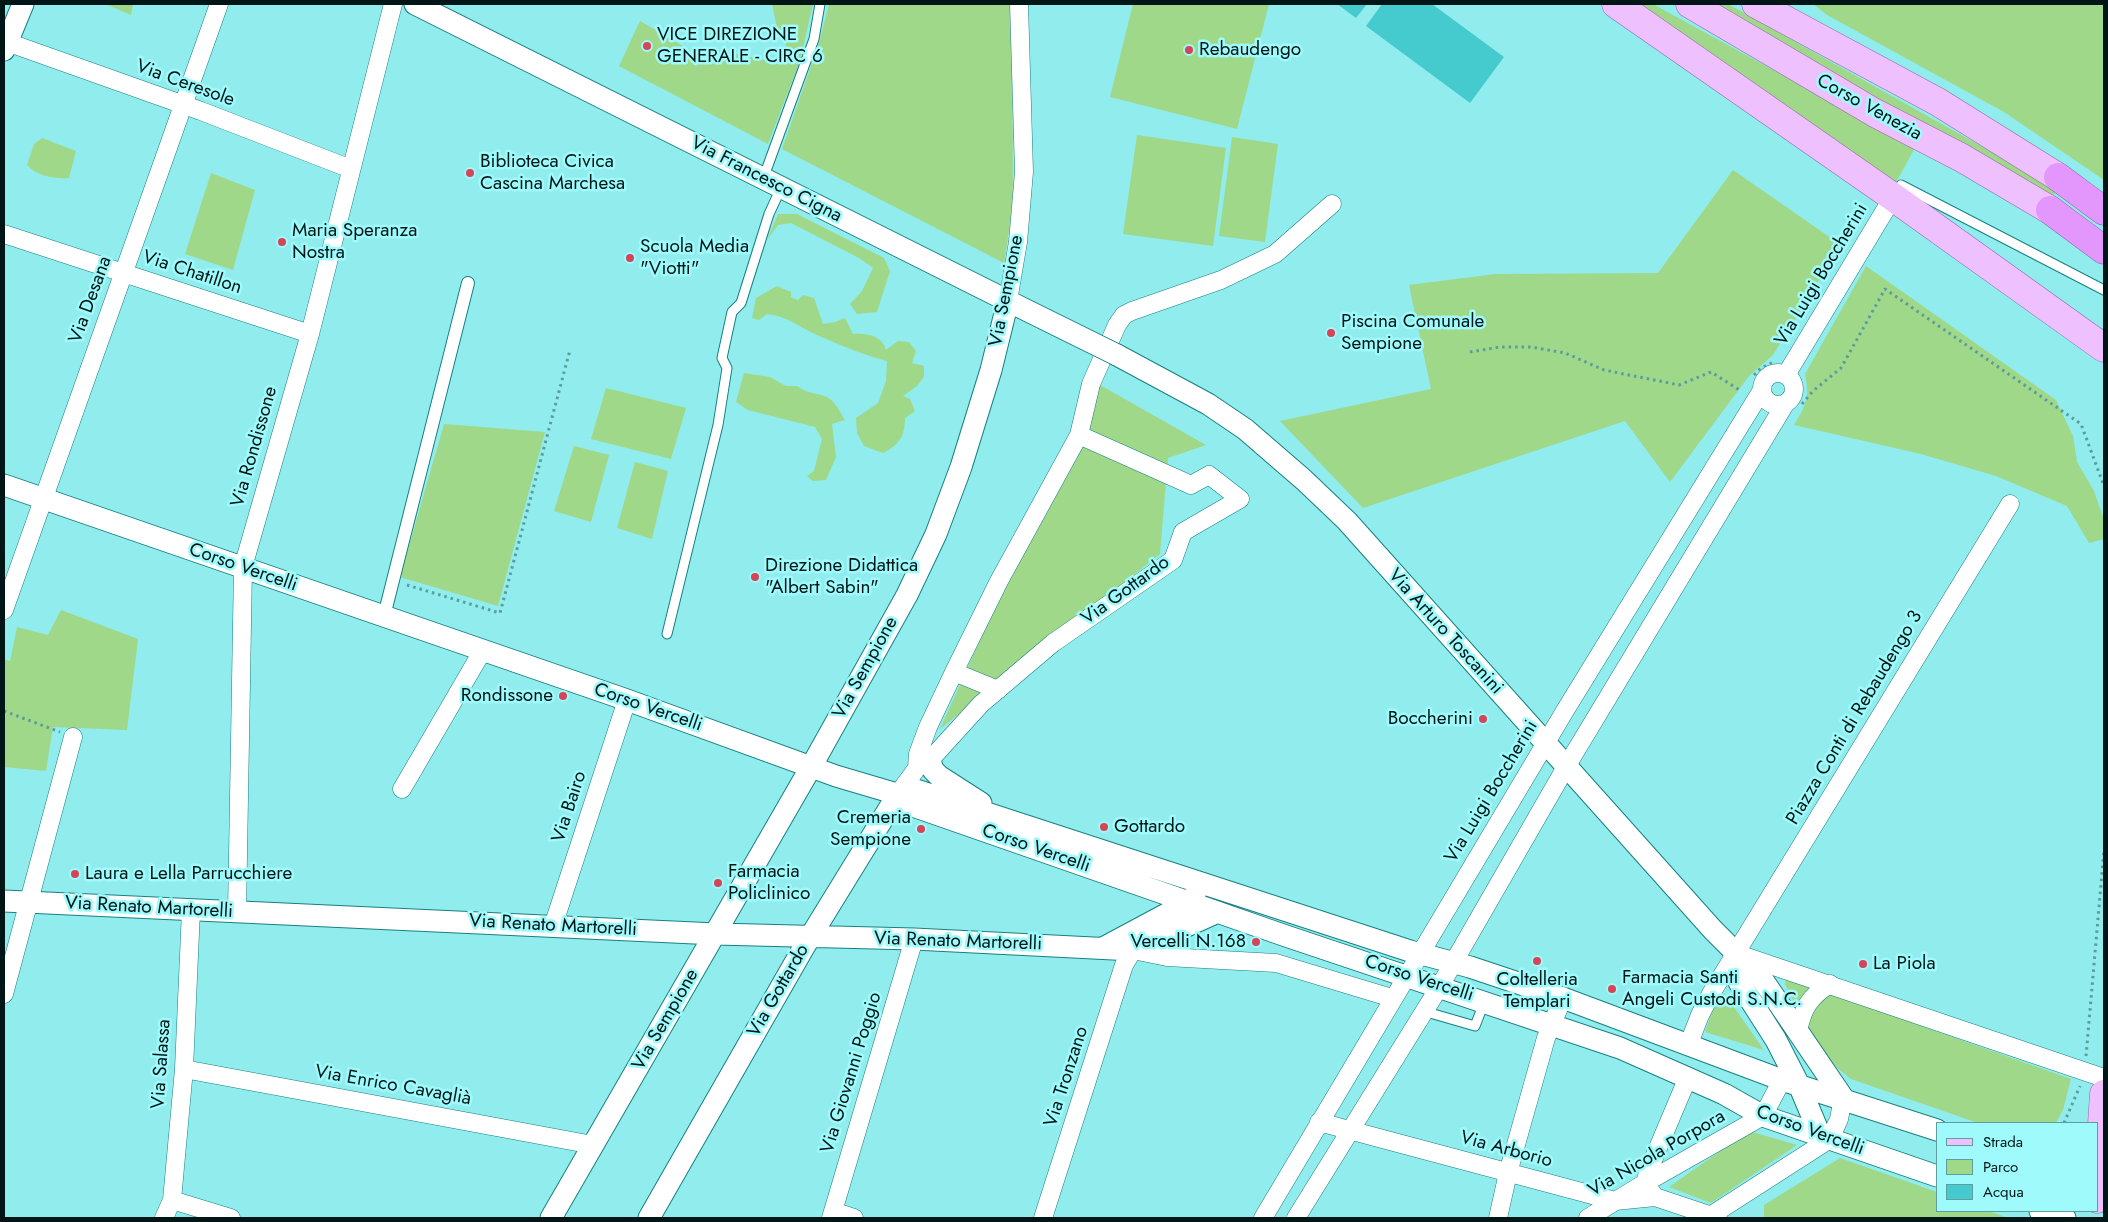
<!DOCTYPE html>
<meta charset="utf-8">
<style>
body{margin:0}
#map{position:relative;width:2108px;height:1222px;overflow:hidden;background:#91ecee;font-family:Jost,sans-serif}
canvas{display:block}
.frame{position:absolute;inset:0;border:5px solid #001516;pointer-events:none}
.legend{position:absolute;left:1936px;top:1122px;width:162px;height:90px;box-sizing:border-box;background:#9efafb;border:1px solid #5f9e9f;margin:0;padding:6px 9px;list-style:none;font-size:15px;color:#001516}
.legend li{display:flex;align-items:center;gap:10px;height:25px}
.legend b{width:25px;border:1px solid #5f9e9f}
</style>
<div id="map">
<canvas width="2108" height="1222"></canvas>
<div class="frame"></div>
<ul class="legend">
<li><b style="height:6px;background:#eec1fe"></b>Strada</li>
<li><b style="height:14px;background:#9fd888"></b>Parco</li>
<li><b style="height:14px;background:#45cbce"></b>Acqua</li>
</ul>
</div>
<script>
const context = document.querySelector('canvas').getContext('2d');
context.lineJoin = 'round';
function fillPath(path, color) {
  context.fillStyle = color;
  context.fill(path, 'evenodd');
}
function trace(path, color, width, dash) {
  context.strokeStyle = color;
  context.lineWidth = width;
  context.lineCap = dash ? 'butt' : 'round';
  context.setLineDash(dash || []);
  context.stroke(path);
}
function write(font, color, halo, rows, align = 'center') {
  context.font = font + ' Jost,sans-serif';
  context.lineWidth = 5;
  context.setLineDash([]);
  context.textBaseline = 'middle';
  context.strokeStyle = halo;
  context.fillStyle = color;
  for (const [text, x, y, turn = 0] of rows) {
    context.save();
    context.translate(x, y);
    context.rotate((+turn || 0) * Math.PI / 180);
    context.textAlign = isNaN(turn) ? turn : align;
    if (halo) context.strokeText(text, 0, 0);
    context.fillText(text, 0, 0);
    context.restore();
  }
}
fillPath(new Path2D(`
 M 105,4 L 133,4 L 131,15 Z
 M 772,4 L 813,4 L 800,61 L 768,144 L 619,66 L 640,21 L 708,61 L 714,49 L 782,64 L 788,34 L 778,32 Z
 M 829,4 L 1012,4 L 1013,205 L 1004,263 L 782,149 L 819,43 Z
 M 1133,4 L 1269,4 L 1237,129 L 1110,97 Z
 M 1641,4 L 1653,4 L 1915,148 L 1895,184 Z
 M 1708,4 L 1728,4 L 2036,177 L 2056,191 L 2053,196 Z
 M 1813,4 L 2104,4 L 2104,180 L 2004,112 L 1827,15 Z
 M 1137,135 L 1226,148 L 1213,246 L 1123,234 Z
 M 1232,137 L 1278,144 L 1265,242 L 1219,236 Z
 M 42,138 L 76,151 L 69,178 C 54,179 37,176 27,165 L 34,144 Z
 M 1733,170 L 1841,245 L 1773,355 L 1749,376 L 1670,482 L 1625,421 L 1363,508 L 1280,421 L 1431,389 L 1409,285 L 1495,274 L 1658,273 Z
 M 211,173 L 255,190 L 233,270 L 185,254 Z
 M 778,214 L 797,214 L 884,258 L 890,271 L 877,312 L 857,314 L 850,304 L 862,291 L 873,268 L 859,258 L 791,223 L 778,225 L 767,240 Z
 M 1866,266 L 2056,400 L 2073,436 L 2077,462 L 2094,491 L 2103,517 L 2104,539 L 2089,543 L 2067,506 L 1996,476 L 1921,454 L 1794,425 C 1806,405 1810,398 1805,374 Z
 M 777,286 L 791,292 L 791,297 L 798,300 L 803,295 L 814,298 L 823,324 L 835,322 L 845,318 L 853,334 C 866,333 882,335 886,350 L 898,341 L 909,342 L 916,351 L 912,363 L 924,366 L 924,377 L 917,386 L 903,396 L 910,399 L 915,411 L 905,418 C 905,436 899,445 883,453 L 864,446 L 857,433 L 856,418 L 878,403 L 886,381 L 887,361 C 863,355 840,345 817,335 C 801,328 785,315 767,314 L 759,320 L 752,318 L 756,298 Z
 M 744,373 L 770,377 L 786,386 L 797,386 C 809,395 816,392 827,397 C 835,401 840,412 845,420 L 832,424 L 836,457 L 826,480 L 813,481 L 807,476 L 814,471 L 822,439 L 815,427 L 748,410 L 736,402 Z
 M 1100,385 L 1206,445 L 1168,458 L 1160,554 L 940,729 L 1005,585 L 1083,446 Z
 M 606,388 L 686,408 L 671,459 L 591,439 Z
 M 444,424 L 545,432 L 498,606 L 400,577 Z
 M 574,446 L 609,455 L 591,522 L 554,511 Z
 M 635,462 L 668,471 L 652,539 L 617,528 Z
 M 61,610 L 138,639 L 127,730 L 53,727 L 46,771 L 4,767 L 4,659 L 10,661 L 17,627 L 48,635 Z
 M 1786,979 L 1813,988 L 1797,1008 L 1785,984 Z
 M 1724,993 L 1764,1050 L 1705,1032 L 1714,1006 Z
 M 1828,993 L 2071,1079 L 2063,1110 L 2056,1123 L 1978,1123 L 1851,1079 L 1836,1067 L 1806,1026 L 1810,1012 Z
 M 1749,1131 L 1797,1145 L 1711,1203 L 1669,1187 Z
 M 1840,1158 L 1937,1192 L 1937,1211 L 1988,1211 L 2009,1218 L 1764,1218 L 1764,1205 Z`), '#9fd888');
fillPath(new Path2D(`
 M 1337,4 L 1367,4 L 1356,18 Z
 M 1382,4 L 1432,4 L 1504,57 L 1470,103 L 1366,26 Z`), '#45cbce');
const service = new Path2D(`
 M 763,179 L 814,39 L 820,4
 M 1895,195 L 1901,185 L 2104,290
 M 667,634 L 718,425 L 727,368 L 722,358 L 732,312 L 741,303 L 769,214 L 781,188
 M 1423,1011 L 1475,1026 L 1484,1003`);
const pedestrian = new Path2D(`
 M 384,616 L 468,283`);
const minor = new Path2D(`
 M 4,41 L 201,111 L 351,169
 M 4,234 L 310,334
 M 1008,301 L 1018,242 L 1024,172 L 1019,4
 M1762 389a16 16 0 1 1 32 0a16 16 0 1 1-32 0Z
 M 1786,375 L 1893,197
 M 4,610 L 219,4
 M 954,672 L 998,690
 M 917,768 L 918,754 L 928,727 L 954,672 L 999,581 L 1079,435 L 1091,384 L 1117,325 L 1124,315 L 1132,311 L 1221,280 L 1275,254 L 1332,204
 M 402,789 L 483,650
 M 898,794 L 917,768 L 930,760 L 981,704 L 1053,643 L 1173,560 L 1183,532 L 1240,499 L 1209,475 L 1191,485 L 1079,435
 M 237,913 L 243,567 L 310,334 L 393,4
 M 553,926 L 627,700
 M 1741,955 L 2104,1078
 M 4,994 L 73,737
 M 1798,1032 C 1802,1009 1810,996 1830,984
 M 1688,1046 L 1700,1015 L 1712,992 L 2010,504
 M 184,1069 L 593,1145
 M 1688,1077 L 1650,1167 L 1645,1183 L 1655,1197 L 1718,1218
 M 1319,1122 L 1615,1201 L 1655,1197
 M 172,1200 L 231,1218
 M 833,1211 L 854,1218
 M 164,1218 L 172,1200 L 184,1069 L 191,910
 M 831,1218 L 914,939
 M 1043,1218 L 1124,965 L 1133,950 L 1167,957 L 1276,963 L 1392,998
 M 1263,1218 L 1566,709 L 1762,390
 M 1296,1218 L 1440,986 L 1566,767 L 1785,404
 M 1498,1218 L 1508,1173 L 1546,1038 L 1563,998
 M 1588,1218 L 1645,1183 L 1763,1116 L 1782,1080
 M 1707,1218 L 1830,1139 L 1839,1119 L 1843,1098`);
const tertiary = new Path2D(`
 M 415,4 L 1020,307
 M 4,50 L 23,4
 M 1117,355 L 1208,404 L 1245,429 L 1304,480 L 1347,521 L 1713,930 L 1736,953 L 1752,964 L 1843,1098
 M 4,485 L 627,700 L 836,776 L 897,794 L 910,805 L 1286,936 L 1620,1048 L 1724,1094 L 1763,1116 L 1937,1176
 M 930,760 L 933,770 L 939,776 L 981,803
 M 898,794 L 916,790 L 1410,951 L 1470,967 L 1563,998 L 1782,1080 L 1937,1130
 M 4,901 L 716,934 L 914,939 L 1133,950 L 1218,912
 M 1103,948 L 1189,902 L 1195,895
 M 1736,953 L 1735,973 L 1739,982 L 1776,1040 L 1799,1085 L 1820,1135
 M 2040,1211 L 2065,1218
 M 551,1218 L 811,767 L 907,595 L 936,534 L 961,467 L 991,370 L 1008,301
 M 649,1218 L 804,947 L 898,794`);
const primary = new Path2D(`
 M 1616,4 L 1893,197 L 2104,348
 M 1690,4 L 1875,113 L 1962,158 L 2050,210
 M 1756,4 L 1938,102 L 2058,177
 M 2097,1199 L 2104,1094`);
const motorway = new Path2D(`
 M 2058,177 L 2104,211
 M 2050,210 L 2104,250`);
trace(service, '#168082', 11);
trace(pedestrian, '#168082', 14);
trace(minor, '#168082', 19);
trace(tertiary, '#168082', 23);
trace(primary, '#946aac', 29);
trace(motorway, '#946aac', 29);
trace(new Path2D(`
 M 1470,352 L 1500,347 L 1531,347 L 1565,353 L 1604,370 L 1679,385 L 1711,372 L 1741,391
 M 1754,375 L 1761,368 L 1774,362
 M 1802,404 L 1813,391 L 1841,368 L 1885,289 L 2081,424 L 2104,486
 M 407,585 L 500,613 L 570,350
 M 4,711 L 60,732
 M 2086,1056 L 2104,850
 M 2064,1123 L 2080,1086`), '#5b9c9d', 3, [2.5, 4]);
trace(service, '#fff', 9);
trace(pedestrian, '#fff', 12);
trace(minor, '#fff', 18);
trace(tertiary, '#fff', 21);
trace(primary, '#eec1fe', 28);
trace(motorway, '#e397fd', 28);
const tertiaryBridge = new Path2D(`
 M 1022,308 L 1117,355`);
trace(tertiaryBridge, '#168082', 23, []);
trace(tertiaryBridge, '#fff', 21);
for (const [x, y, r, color] of [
 [647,46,5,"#d54457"],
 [1189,50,5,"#d54457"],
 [470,173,5,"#d54457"],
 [282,242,5,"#d54457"],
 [630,258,5,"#d54457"],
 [1331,333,5,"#d54457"],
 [755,577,5,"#d54457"],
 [563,696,5,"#d54457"],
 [1483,719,5,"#d54457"],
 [1104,827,5,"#d54457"],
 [921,829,5,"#d54457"],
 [75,874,5,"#d54457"],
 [718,883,5,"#d54457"],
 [1256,942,5,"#d54457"],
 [1537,961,5,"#d54457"],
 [1863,964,5,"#d54457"],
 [1612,989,5,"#d54457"]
]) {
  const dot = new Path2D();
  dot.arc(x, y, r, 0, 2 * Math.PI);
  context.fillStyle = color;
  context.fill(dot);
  trace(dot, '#9efafb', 2);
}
write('19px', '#001516', '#9efafb', [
 ["VICE DIREZIONE",657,35],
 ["GENERALE - CIRC 6",657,57],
 ["Rebaudengo",1199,50],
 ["Biblioteca Civica",480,162],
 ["Cascina Marchesa",480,184],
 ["Maria Speranza",292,231],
 ["Nostra",292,253],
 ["Scuola Media",640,247],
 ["\"Viotti\"",640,269],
 ["Piscina Comunale",1341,322],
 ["Sempione",1341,344],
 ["Direzione Didattica",765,566],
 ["\"Albert Sabin\"",765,588],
 ["Rondissone",553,696,"right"],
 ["Boccherini",1473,719,"right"],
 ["Cremeria",911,818,"right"],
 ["Sempione",911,840,"right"],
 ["Gottardo",1114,827],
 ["Farmacia",728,872],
 ["Policlinico",728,894],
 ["Laura e Lella Parrucchiere",85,874],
 ["Vercelli N.168",1246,942,"right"],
 ["La Piola",1873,964],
 ["Farmacia Santi",1622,978],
 ["Angeli Custodi S.N.C.",1622,1000],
 ["Coltelleria",1537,980,"center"],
 ["Templari",1537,1002,"center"]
], 'left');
write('19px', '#001516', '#9efafb', [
 ["Via Ceresole",185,84,20],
 ["Corso Venezia",1869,108,29],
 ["Via Francesco Cigna",766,180,27],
 ["Via Chatillon",192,273,18],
 ["Via Luigi Boccherini",1822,275,-59],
 ["Via Sempione",1007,291,-79],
 ["Via Desana",91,300,-70],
 ["Via Rondissone",255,447,-74],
 ["Corso Vercelli",243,568,19],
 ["Via Gottardo",1126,591,-36],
 ["Via Arturo Toscanini",1445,632,48],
 ["Via Sempione",866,668,-61],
 ["Corso Vercelli",648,708,19],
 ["Piazza Conti di Rebaudengo 3",1855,718,-59],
 ["Via Luigi Boccherini",1492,792,-59],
 ["Via Bairo",570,807,-72],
 ["Corso Vercelli",1036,849,19],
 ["Via Renato Martorelli",149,908,3],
 ["Via Renato Martorelli",553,926,3],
 ["Via Renato Martorelli",958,942,2],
 ["Corso Vercelli",1419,979,18],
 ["Via Gottardo",779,991,-60],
 ["Via Sempione",666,1020,-60],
 ["Via Salassa",162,1064,-86],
 ["Via Giovanni Poggio",852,1073,-73],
 ["Via Tronzano",1067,1077,-72],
 ["Via Enrico Cavaglià",393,1086,10],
 ["Corso Vercelli",1810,1131,20],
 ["Via Arborio",1506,1150,15],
 ["Via Nicola Porpora",1657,1154,-30]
]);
</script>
